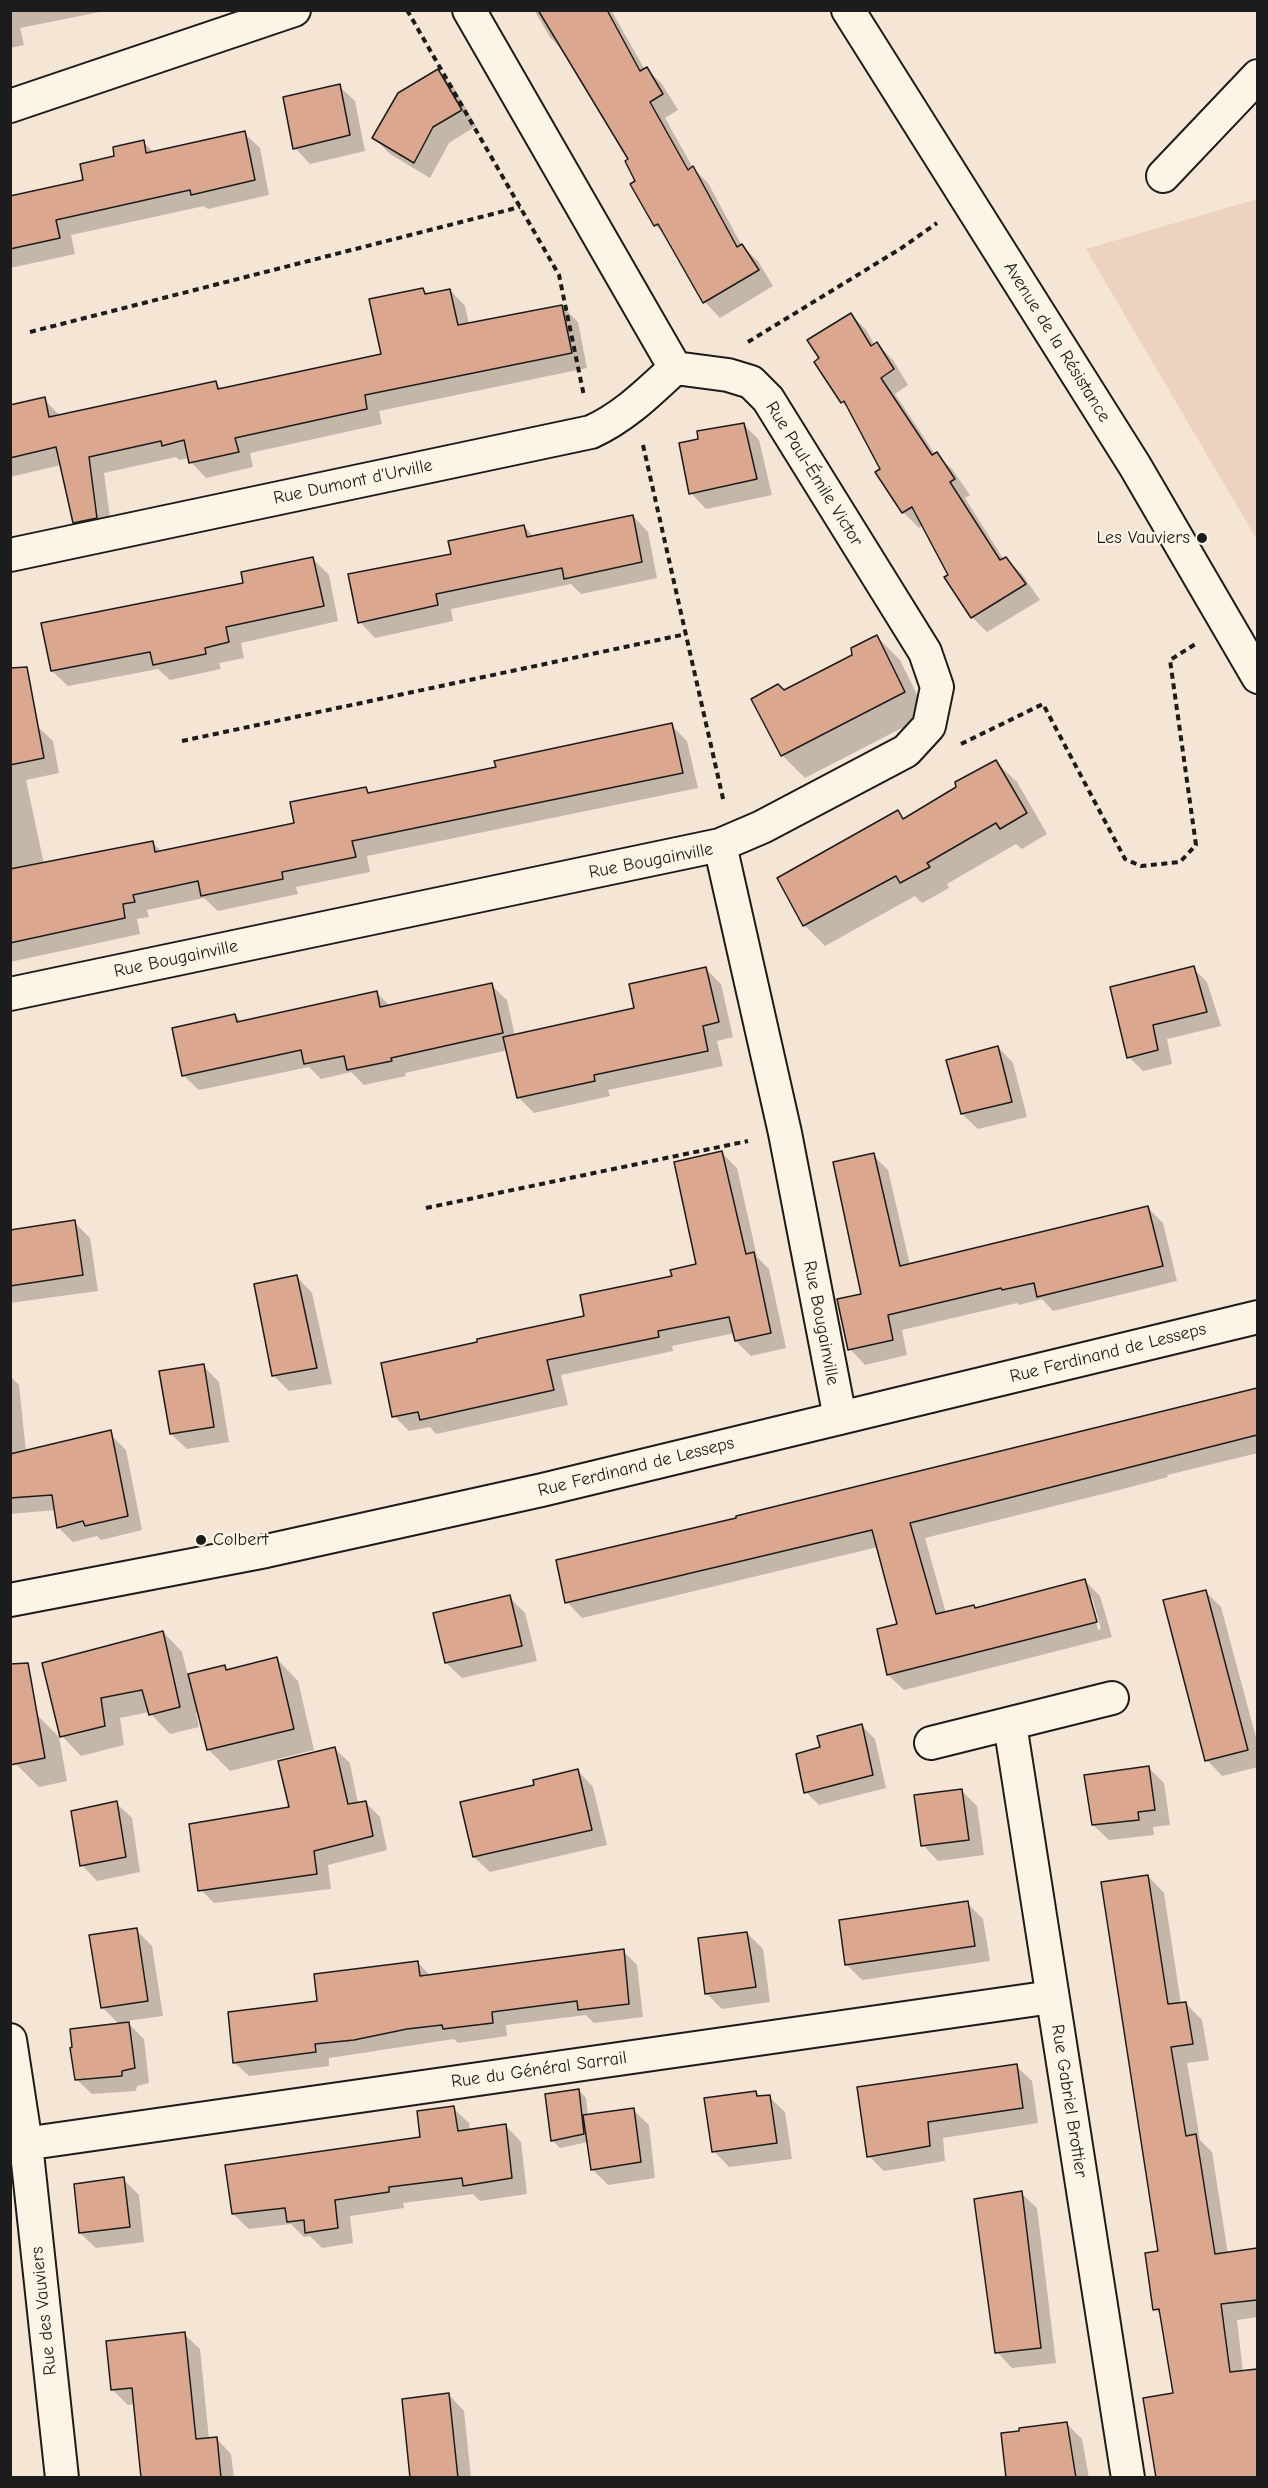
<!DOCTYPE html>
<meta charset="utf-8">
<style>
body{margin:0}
#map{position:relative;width:1268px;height:2488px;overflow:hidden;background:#f5e5d4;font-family:"Comic Neue",sans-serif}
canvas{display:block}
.frame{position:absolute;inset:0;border:12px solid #1c1c1c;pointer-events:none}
</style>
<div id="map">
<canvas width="1268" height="2488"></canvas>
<div class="frame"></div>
</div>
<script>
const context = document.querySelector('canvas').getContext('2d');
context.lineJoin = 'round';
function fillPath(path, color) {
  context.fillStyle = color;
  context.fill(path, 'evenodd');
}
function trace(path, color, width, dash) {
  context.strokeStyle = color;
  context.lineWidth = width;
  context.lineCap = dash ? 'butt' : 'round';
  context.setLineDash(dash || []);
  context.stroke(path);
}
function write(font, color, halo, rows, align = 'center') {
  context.font = font + ' "Comic Neue",sans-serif';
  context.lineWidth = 4.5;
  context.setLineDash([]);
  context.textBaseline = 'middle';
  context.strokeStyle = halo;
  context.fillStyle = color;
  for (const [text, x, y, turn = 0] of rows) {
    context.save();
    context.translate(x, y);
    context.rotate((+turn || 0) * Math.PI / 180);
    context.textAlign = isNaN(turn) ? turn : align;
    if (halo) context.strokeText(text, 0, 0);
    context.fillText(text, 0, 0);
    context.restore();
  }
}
fillPath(new Path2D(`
 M 1257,199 L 1258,199 L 1257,540 L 1086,249 Z`), '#edd2bf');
fillPath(new Path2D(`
 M 10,10 L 110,10 L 20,28 L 24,45 L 10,48 Z
 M 534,10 L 611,10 L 645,70 L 646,68 L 662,84 L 678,110 L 665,118 L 693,168 L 708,183 L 742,246 L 758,261 L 773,286 L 720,318 L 705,302 L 668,237 L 655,225 L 630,159 L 566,54 L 550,37 Z
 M 438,71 L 453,86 L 476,126 L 449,143 L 430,178 L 390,154 L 374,138 Z
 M 339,86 L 355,101 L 365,151 L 310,164 L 295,148 Z
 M 244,133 L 260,148 L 269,195 L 208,209 L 204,206 L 71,235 L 75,254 L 10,268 L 10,198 L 85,181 L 116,158 L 143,142 L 155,153 Z
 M 423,289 L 428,295 L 450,290 L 465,306 L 469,324 L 562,306 L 578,322 L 587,368 L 379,411 L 382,424 L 250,453 L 253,467 L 206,478 L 191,462 L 190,458 L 179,460 L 176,457 L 104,473 L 112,533 L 90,538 L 74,523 L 61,465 L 10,477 L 10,406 L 44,399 L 60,416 L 216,383 L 223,390 L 383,355 Z
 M 851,314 L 866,330 L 875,345 L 877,344 L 893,360 L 908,385 L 895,394 L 935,454 L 952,469 L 970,495 L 965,498 L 1004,560 L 1006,559 L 1022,574 L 1040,600 L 987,632 L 972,617 L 923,525 L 919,528 L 903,512 L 850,410 L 842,402 Z
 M 743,424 L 759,440 L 772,495 L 706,509 L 691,493 L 699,440 Z
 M 633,516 L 648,532 L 657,578 L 581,594 L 571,584 L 451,609 L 453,621 L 375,638 L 360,622 L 453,555 L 524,526 L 534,537 Z
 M 313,559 L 329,575 L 338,621 L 241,643 L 244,658 L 219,663 L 221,669 L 170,680 L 158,669 L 68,686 L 52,671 L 245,584 Z
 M 877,637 L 900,660 L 927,715 L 805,778 L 782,755 L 784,692 L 854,656 Z
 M 671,725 L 687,741 L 698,788 L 367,856 L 370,872 L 296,887 L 298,894 L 218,911 L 204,898 L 147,910 L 149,917 L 137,919 L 140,934 L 10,962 L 10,731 L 37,726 L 53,741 L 59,773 L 26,780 L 44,864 L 152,842 L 162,852 L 296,824 L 366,789 L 371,794 L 498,768 Z
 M 996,762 L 1017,782 L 1047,834 L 1022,849 L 1016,844 L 947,884 L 949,888 L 922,903 L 915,896 L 825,946 L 805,926 L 779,878 L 897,812 L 905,820 Z
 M 1193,968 L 1207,982 L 1221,1026 L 1167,1039 L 1172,1064 L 1143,1071 L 1129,1057 Z
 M 706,969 L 721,984 L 733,1037 L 717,1041 L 723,1066 L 608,1090 L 610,1096 L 534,1113 L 518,1097 L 508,1050 L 405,1073 L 406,1076 L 364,1085 L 351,1072 L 321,1079 L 309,1067 L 199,1090 L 183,1075 L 235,1015 L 242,1023 L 377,993 L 390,1006 L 491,985 L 507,1000 L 515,1036 L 636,1009 Z
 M 998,1047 L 1013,1063 L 1027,1117 L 978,1129 L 962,1114 Z
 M 722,1153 L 737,1168 L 757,1257 L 769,1269 L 786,1348 L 751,1356 L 736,1341 L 735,1333 L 672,1346 L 673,1351 L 561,1375 L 568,1405 L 436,1434 L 430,1427 L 409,1431 L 394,1416 L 586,1317 L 697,1266 Z
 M 873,1155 L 888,1170 L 910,1265 L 1148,1208 L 1163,1223 L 1177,1281 L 1053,1311 L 1042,1299 L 1019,1305 L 1017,1303 L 902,1330 L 907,1355 L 865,1365 L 850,1349 L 863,1295 Z
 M 74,1222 L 90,1238 L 98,1291 L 10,1303 L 10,1232 Z
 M 297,1277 L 312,1293 L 332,1384 L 289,1391 L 274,1376 Z
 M 203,1366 L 219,1382 L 229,1442 L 187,1449 L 171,1434 Z
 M 10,1376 L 19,1385 L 26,1452 L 111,1435 L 126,1450 L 142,1530 L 101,1540 L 97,1536 L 73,1542 L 58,1527 L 56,1510 L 10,1514 Z
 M 1258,1390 L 1258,1453 L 1167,1475 L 1168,1477 L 1119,1490 L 925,1538 L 946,1613 L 974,1606 L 977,1609 L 1085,1581 L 1100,1596 L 1112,1637 L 904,1690 L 888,1675 L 898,1625 L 878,1547 L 582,1618 L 567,1602 L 738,1519 L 738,1517 ZM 1089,1597 L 1092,1597 L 1101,1629 L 1098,1630 Z
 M 1206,1592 L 1221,1607 L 1258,1745 L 1258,1767 L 1222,1776 L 1207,1760 Z
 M 509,1597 L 525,1613 L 537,1661 L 462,1678 L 446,1663 Z
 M 163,1632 L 182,1652 L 188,1676 L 224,1667 L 228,1671 L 277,1659 L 298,1681 L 314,1750 L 230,1771 L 208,1749 L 199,1712 L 196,1713 L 199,1727 L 170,1734 L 149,1712 L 120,1718 L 124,1745 L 81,1756 L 62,1736 Z
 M 36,1714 L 59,1737 L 67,1781 L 39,1787 L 16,1764 Z
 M 861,1725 L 875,1739 L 886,1788 L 819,1805 L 806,1792 L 821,1748 Z
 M 335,1749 L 350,1763 L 358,1804 L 365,1802 L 380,1817 L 387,1850 L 328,1865 L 331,1889 L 214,1903 L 199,1888 L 291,1808 Z
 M 1149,1768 L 1164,1783 L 1170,1825 L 1153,1827 L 1154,1835 L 1109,1840 L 1093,1825 Z
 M 578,1771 L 593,1787 L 607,1845 L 490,1872 L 474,1857 L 462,1803 L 535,1786 Z
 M 961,1790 L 977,1806 L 984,1855 L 938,1861 L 923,1845 Z
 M 116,1803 L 132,1818 L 140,1872 L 97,1881 L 82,1865 Z
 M 1148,1876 L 1164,1893 L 1181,2004 L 1185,2003 L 1202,2020 L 1209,2060 L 1187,2063 L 1200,2140 L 1212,2152 L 1228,2254 L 1258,2250 L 1258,2317 L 1237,2320 L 1243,2372 L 1258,2371 L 1258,2478 L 1157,2478 L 1175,2394 L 1161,2315 L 1155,2309 L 1160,2252 Z
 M 967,1903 L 983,1919 L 990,1961 L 862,1980 L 847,1965 Z
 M 136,1930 L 152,1946 L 163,2016 L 126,2021 L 144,2039 L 149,2083 L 137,2086 L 136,2091 L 92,2094 L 76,2079 L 120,2025 L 102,2007 Z
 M 747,1933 L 763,1949 L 770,2002 L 722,2009 L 706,1993 Z
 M 623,1951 L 637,1965 L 643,2017 L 594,2023 L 586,2015 L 506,2025 L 507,2036 L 458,2043 L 454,2039 L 329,2058 L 329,2066 L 249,2076 L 234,2062 L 418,1963 L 431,1976 Z
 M 1016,2066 L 1032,2081 L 1038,2123 L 943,2138 L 945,2161 L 884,2171 L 869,2156 Z
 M 579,2090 L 586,2098 L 588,2116 L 633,2110 L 649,2125 L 655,2178 L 608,2185 L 592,2169 L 588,2142 L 560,2148 L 552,2140 Z
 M 755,2093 L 760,2097 L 769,2097 L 785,2112 L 792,2159 L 729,2167 L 714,2151 Z
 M 453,2108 L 469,2123 L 470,2131 L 506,2126 L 521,2142 L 527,2194 L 480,2201 L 473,2194 L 403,2203 L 404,2208 L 350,2216 L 353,2243 L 322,2248 L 310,2236 L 304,2237 L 291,2224 L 249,2229 L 233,2214 L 421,2138 Z
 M 123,2179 L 139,2195 L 144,2242 L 96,2248 L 80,2233 Z
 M 1021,2193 L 1037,2208 L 1056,2363 L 1012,2368 L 997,2352 Z
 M 184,2334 L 200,2349 L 209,2439 L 216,2438 L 231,2454 L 234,2478 L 142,2478 L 135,2404 L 128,2405 L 113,2390 Z
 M 449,2395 L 464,2411 L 471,2478 L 412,2478 Z
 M 1067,2424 L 1082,2439 L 1089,2478 L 1008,2478 Z`), '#0003');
const building = new Path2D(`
 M 538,10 L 607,10 L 640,71 L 647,67 L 663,94 L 650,102 L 688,170 L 693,166 L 737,247 L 742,244 L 759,270 L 703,303 L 658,224 L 654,226 L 630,184 L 635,181 L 625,161 L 628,159 Z
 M 438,69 L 462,110 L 433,127 L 414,163 L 372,138 L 398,93 Z
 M 340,84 L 350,135 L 293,149 L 283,97 Z
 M 245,131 L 255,180 L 191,195 L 190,190 L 56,220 L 60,238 L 10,249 L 10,196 L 83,180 L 80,164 L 114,156 L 113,147 L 144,140 L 146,153 Z
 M 423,288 L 425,294 L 450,289 L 458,325 L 562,305 L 572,353 L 365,395 L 367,409 L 235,438 L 239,452 L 189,463 L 184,440 L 162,446 L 161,441 L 89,457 L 97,518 L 73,523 L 56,447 L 10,458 L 10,405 L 45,397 L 49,417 L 216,381 L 218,389 L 381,354 L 369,299 Z
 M 851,313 L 871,346 L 877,342 L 894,369 L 881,378 L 932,455 L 937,452 L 955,479 L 950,482 L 1000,560 L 1006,557 L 1026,584 L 971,618 L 944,577 L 948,575 L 912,507 L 902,513 L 875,472 L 880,469 L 844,401 L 841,403 L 814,362 L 819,358 L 807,340 Z
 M 744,423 L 757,479 L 689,494 L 679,443 L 698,439 L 697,431 Z
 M 633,515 L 642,562 L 564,579 L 562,568 L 436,594 L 438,605 L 358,623 L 348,574 L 451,554 L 448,541 L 524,525 L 527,537 Z
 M 313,557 L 324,606 L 226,627 L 229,642 L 205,648 L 206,654 L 153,665 L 150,652 L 51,671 L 41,623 L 243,583 L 241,572 Z
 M 877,635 L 905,692 L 781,756 L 751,699 L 778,684 L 784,690 L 852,655 L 851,648 Z
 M 27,667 L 44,758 L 10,765 L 10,668 Z
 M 672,723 L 683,773 L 352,841 L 356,857 L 282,872 L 283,879 L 201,896 L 198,881 L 133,895 L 135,902 L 123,904 L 125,918 L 10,943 L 10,869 L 153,841 L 155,852 L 294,823 L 290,802 L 366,787 L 368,793 L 496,767 L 494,761 Z
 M 996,760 L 1027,813 L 1000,829 L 996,823 L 927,863 L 930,867 L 900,883 L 896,876 L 803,926 L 777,878 L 898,810 L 903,819 L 956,787 L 955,782 Z
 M 1194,966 L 1207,1012 L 1153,1025 L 1158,1050 L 1127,1058 L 1110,987 Z
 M 706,967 L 719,1022 L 703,1026 L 708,1051 L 594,1075 L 595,1081 L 517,1098 L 503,1037 L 634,1008 L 629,984 Z
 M 492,983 L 503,1033 L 391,1058 L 392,1061 L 347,1070 L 344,1056 L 304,1064 L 301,1050 L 182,1076 L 172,1028 L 235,1014 L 237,1022 L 377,991 L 380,1007 Z
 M 998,1046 L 1012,1102 L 961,1114 L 946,1060 Z
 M 722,1151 L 746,1254 L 754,1252 L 771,1333 L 735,1341 L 729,1317 L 658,1331 L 659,1337 L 547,1360 L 554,1390 L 420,1420 L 418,1412 L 392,1417 L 381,1363 L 477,1342 L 477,1339 L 584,1316 L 580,1295 L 672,1276 L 670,1270 L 696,1264 L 674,1162 Z
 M 874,1153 L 900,1266 L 1148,1206 L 1163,1266 L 1037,1297 L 1034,1283 L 1002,1290 L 1001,1288 L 888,1315 L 893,1340 L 848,1350 L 837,1299 L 861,1294 L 833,1162 Z
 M 75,1220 L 83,1275 L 10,1286 L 10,1230 Z
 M 297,1275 L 317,1368 L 272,1376 L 254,1284 Z
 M 204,1364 L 214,1427 L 170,1434 L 159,1371 Z
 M 1257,1388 L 1257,1435 L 910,1523 L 936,1614 L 974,1605 L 975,1608 L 1085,1579 L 1097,1622 L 887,1675 L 877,1629 L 897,1624 L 872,1530 L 565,1603 L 556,1560 L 736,1518 L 736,1516 Z
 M 111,1430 L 128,1516 L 85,1526 L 83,1521 L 57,1528 L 52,1495 L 10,1498 L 10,1454 Z
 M 1206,1590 L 1248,1750 L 1205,1761 L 1163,1600 Z
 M 510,1595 L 522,1646 L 445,1663 L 433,1613 Z
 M 163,1631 L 180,1707 L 149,1715 L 142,1690 L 101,1698 L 105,1726 L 60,1737 L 42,1663 Z
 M 277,1657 L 294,1729 L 207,1750 L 188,1674 L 225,1665 L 226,1670 Z
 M 28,1663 L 45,1758 L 10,1765 L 10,1664 Z
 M 862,1724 L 873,1775 L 804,1793 L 796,1754 L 820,1747 L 817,1736 Z
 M 335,1747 L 348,1804 L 366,1801 L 373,1836 L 314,1851 L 317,1874 L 198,1891 L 189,1824 L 289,1807 L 278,1761 Z
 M 1149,1766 L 1155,1810 L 1138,1812 L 1139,1820 L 1092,1825 L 1084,1775 Z
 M 578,1769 L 592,1830 L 473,1857 L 460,1802 L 534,1785 L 533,1780 Z
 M 962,1789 L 969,1840 L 921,1846 L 914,1795 Z
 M 117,1801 L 126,1857 L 80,1866 L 71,1811 Z
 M 1148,1875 L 1168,2004 L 1186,2002 L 1193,2044 L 1171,2047 L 1186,2136 L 1196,2134 L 1215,2254 L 1257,2248 L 1257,2300 L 1221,2304 L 1230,2372 L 1257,2369 L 1257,2478 L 1156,2478 L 1143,2398 L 1173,2393 L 1159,2309 L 1153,2310 L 1145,2253 L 1158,2251 L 1101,1882 Z
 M 968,1901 L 975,1946 L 845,1965 L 839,1920 Z
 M 137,1928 L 148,2001 L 101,2008 L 89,1935 Z
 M 747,1932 L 756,1987 L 705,1994 L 698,1938 Z
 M 624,1949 L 629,2004 L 578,2010 L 577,2001 L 492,2012 L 493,2023 L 443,2029 L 442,2025 L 407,2029 L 354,2040 L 315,2044 L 316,2052 L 233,2063 L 228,2012 L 317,2001 L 314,1974 L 418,1961 L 420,1976 Z
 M 129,2022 L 135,2068 L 122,2071 L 122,2076 L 75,2080 L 70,2048 L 72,2047 L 70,2029 Z
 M 1017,2064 L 1023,2108 L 928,2122 L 930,2146 L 867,2157 L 857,2087 Z
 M 579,2089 L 584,2134 L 551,2141 L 545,2094 Z
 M 756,2091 L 757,2096 L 770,2095 L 777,2143 L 712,2152 L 704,2098 Z
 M 454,2106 L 458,2131 L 506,2124 L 512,2178 L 463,2186 L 462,2178 L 389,2187 L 389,2192 L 335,2200 L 338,2228 L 305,2233 L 304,2220 L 287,2222 L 285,2208 L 232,2214 L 225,2165 L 420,2137 L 417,2111 Z
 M 634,2108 L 641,2162 L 591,2170 L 583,2115 Z
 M 124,2177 L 130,2227 L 79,2233 L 74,2184 Z
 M 1022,2191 L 1041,2348 L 995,2353 L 974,2199 Z
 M 185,2332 L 196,2439 L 217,2437 L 221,2478 L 141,2478 L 132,2388 L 111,2390 L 106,2341 Z
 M 449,2393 L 458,2478 L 410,2478 L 402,2399 Z
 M 1067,2422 L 1076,2478 L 1006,2478 L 1001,2433 L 1019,2431 L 1019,2428 Z`);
fillPath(building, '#dba78f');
trace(building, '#1c1c1c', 1.5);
const minor = new Path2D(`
 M 469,10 L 675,368
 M 848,10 L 1135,466 L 1258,677
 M 10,106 L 294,10
 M 1163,176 L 1258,76
 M 675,368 L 728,375 L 751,382 L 768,399 L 925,652 L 937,687 L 929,726 L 906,751 L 762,827 L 720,845
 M 10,555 L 591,432 C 624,417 648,393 675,368
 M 10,994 L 720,845 L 785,1133 L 840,1418
 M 10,1600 L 266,1551 L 542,1490 L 1258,1317
 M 1010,1724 L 1128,2478
 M 931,1743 L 1112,1698
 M 10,2040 L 26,2144 L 62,2478
 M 10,2146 L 1052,1997`);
trace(minor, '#1c1c1c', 36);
trace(new Path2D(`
 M 407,10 L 559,275 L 584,396
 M 30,332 L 520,207
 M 748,342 L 900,249 L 937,223
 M 643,445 L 724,803
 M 182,741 L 686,634
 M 961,744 L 1043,704 L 1125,859 L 1141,866 L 1180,862 L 1196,845 L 1170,660 L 1197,643
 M 426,1208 L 748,1141`), '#1c1c1c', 4, [6, 4.5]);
trace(minor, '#fcf5e5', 32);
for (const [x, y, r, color] of [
 [1202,538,6,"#1c1c1c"],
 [201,1540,6,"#1c1c1c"]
]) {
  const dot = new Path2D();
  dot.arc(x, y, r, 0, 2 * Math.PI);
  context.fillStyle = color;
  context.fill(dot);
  trace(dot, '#fcf5e5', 2);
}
write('18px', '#1c1c1c', '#fcf5e5', [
 ["Avenue de la Résistance",1057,342,58],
 ["Rue Paul-Émile Victor",814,474,58],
 ["Rue Dumont d'Urville",353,482,-12],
 ["Rue Bougainville",651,861,-11],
 ["Rue Bougainville",176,959,-12],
 ["Rue Bougainville",821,1323,79],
 ["Rue Ferdinand de Lesseps",1108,1353,-14],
 ["Rue Ferdinand de Lesseps",636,1467,-14],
 ["Rue du Général Sarrail",539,2070,-8],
 ["Rue Gabriel Brottier",1069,2101,81],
 ["Rue des Vauviers",44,2311,-96]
]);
write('18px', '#1c1c1c', '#fcf5e5', [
 ["Les Vauviers",1190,538],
 ["Colbert",213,1540,"left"]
], 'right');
</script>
